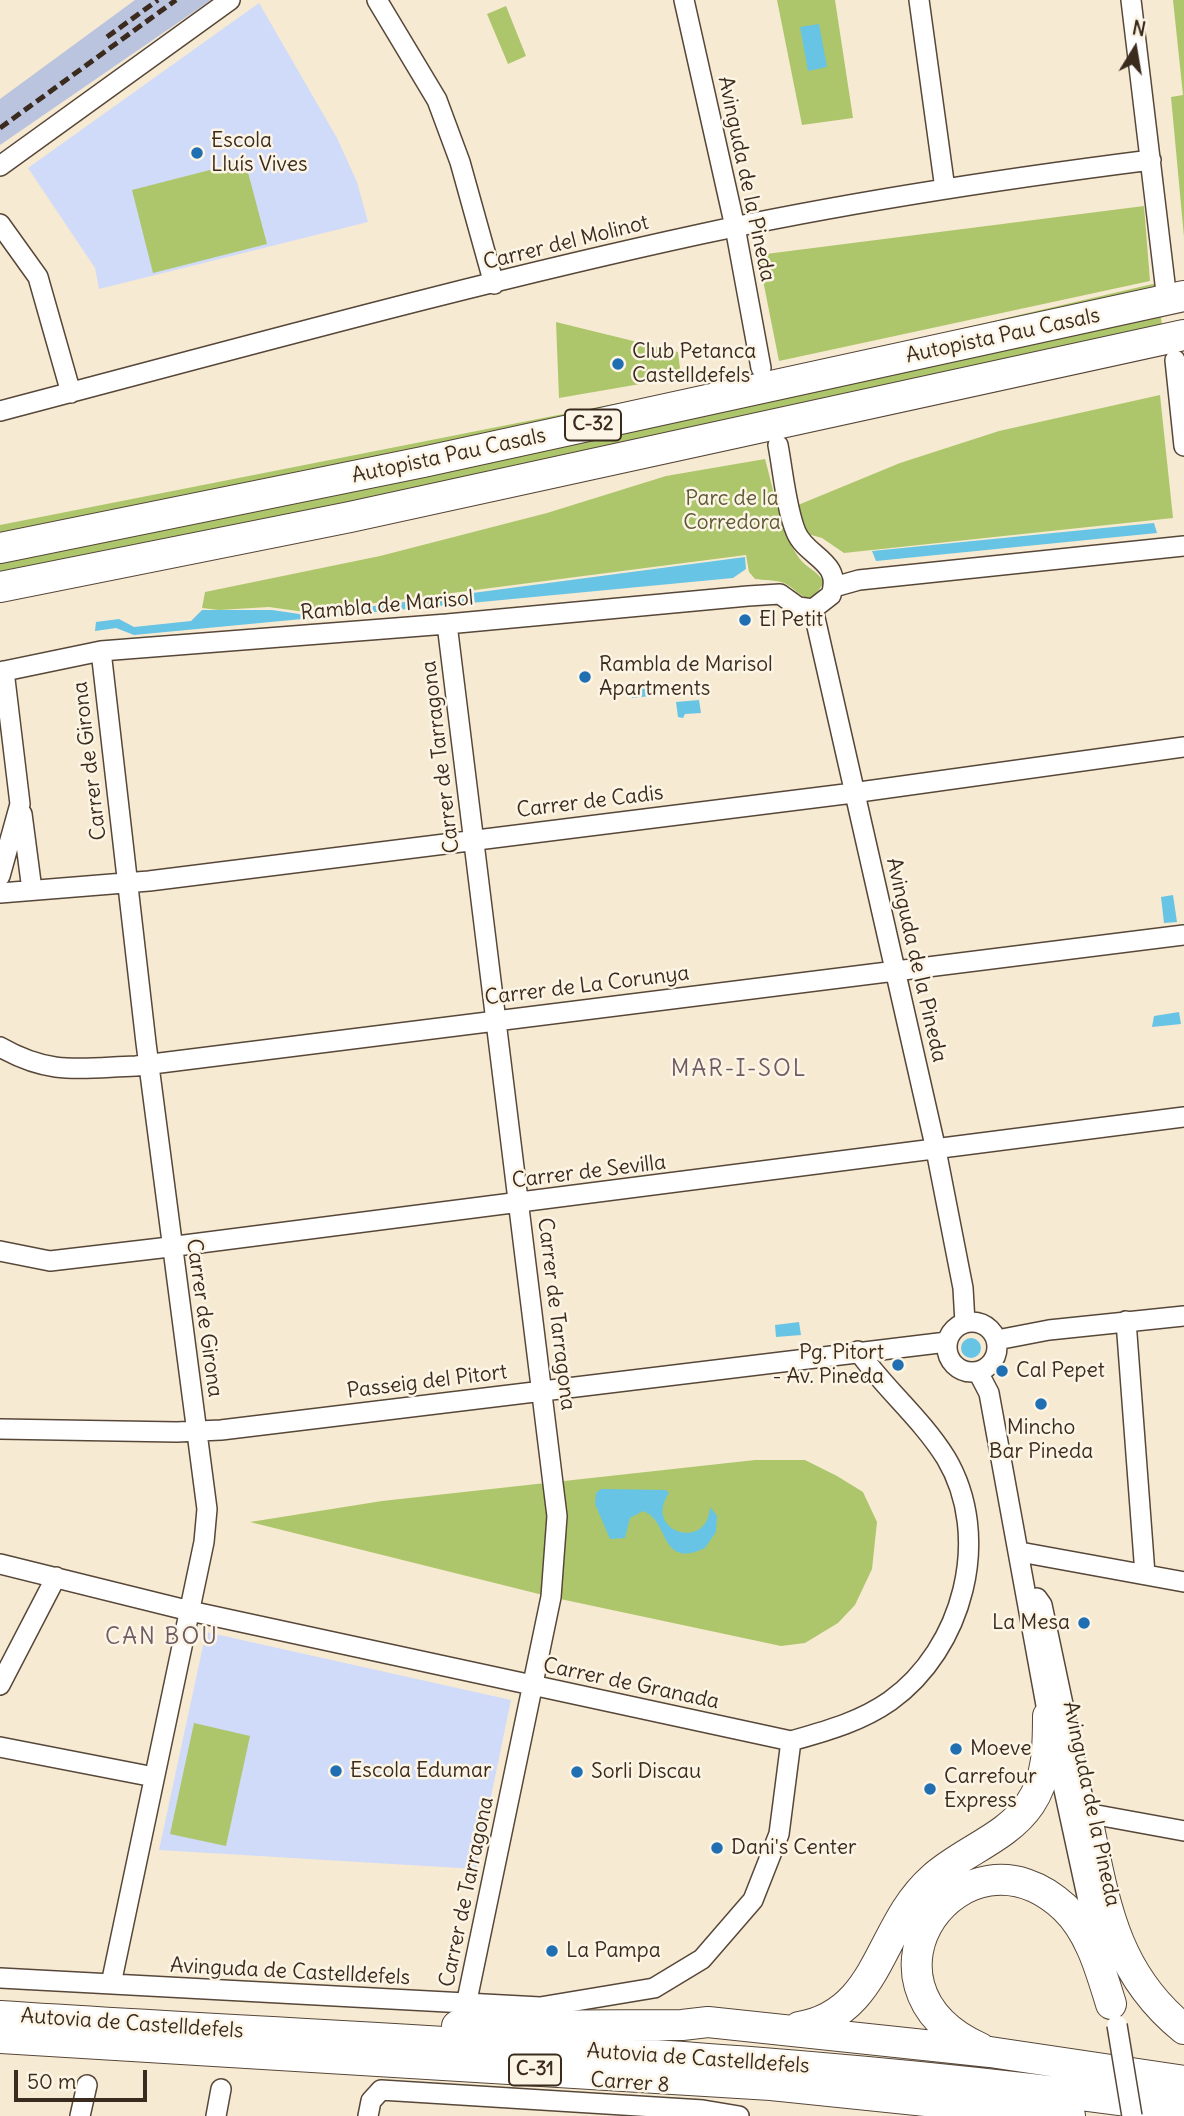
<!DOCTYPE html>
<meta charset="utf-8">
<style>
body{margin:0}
#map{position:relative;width:1184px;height:2116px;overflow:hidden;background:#f7ead2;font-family:Delius,sans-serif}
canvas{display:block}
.north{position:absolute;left:1100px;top:14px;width:70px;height:70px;-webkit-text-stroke:5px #fcf5e5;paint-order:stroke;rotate:11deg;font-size:19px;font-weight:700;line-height:28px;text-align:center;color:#3b2a1e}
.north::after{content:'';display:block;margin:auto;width:24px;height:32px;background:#3b2a1e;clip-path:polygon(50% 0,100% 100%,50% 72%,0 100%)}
.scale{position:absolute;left:14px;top:2070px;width:133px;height:32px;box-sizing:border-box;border:4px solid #3b2a1e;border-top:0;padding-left:9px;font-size:21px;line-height:24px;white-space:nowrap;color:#3b2a1e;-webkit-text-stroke:5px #fcf5e5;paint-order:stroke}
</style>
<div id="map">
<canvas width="1184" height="2116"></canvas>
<div class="north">N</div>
<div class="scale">50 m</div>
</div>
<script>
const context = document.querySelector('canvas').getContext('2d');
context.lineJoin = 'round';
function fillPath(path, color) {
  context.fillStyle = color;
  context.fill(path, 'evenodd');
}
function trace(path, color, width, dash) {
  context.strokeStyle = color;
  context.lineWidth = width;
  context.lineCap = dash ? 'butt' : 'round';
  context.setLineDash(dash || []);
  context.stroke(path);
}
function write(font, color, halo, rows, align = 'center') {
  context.font = font + ' Delius,sans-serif';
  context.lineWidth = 5;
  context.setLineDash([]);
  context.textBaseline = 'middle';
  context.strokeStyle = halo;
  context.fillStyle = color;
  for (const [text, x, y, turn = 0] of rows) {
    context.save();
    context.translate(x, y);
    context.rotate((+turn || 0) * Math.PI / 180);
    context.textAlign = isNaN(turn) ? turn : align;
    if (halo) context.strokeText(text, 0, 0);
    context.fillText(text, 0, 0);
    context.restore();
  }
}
fillPath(new Path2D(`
 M 259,3 L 337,138 L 357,182 L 368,222 L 99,289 L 95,268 L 28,168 Z
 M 206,1632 L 511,1700 L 476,1869 L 159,1850 Z`), '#d0daf9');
fillPath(new Path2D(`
 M 135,0 L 211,0 L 0,145 L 0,99 Z`), '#bac4de');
fillPath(new Path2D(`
 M 777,0 L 835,0 L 853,118 L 802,125 Z
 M 1173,0 L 1184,0 L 1184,237 L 1171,97 L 1183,95 Z
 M 506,6 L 526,56 L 508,64 L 487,14 Z
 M 245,161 L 267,244 L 153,273 L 132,190 Z
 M 1144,206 L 1150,281 L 779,361 L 758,255 Z
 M 1157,283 L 1165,352 L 0,598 L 0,525 L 761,375 Z
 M 556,322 L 678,352 L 681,377 L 559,398 Z
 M 1160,395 L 1173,518 L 844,553 L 822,538 L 808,534 L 798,505 L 900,463 L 999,431 Z
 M 765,459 C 774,491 779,526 797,555 C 804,567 817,570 824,582 C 807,612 801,591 784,583 C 776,580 763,580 755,579 L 749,572 L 746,555 L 305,612 L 269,607 L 219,610 L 202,608 L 205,592 L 380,556 L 547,513 L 666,476 Z
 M 755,1460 L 805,1460 L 837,1476 L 863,1492 L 877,1522 L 872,1569 L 855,1605 L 838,1623 L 805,1643 L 781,1646 L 551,1597 L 250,1522 L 382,1501 Z
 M 194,1723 L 250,1736 L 226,1846 L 170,1834 Z`), '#adc66b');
fillPath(new Path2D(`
 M 819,24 L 827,67 L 808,71 L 800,27 Z
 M 1154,523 L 1157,533 L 876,561 L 872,551 Z
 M 745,557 L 746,569 L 733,578 L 134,635 L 116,628 L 95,631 L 96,622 L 119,619 L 134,627 L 191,621 L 202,610 L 272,610 L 306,615 Z
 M 658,684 L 660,695 L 632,698 L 630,686 Z
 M 699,700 L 701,713 L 685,714 L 683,718 L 678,717 L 676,702 Z
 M 1173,895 L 1177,922 L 1164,923 L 1161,897 Z
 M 1179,1012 L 1181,1024 L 1152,1027 L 1154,1016 Z
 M 799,1322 L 801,1335 L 776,1337 L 775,1325 Z
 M961 1348a10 10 0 1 1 20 0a10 10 0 1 1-20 0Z
 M 601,1489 L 666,1490 L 669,1493 C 642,1532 708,1552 710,1507 L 717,1516 L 716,1532 L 705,1548 C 659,1570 670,1520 643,1511 L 630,1518 L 625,1538 L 610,1539 L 595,1504 L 596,1493 Z`), '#67c4e5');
const minor = new Path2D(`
 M 377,0 L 437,100 L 460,162 L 494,284
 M 684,0 L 735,227 L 761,368
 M 919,0 L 945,189
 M 1131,0 L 1166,292
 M 0,166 L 230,0
 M 0,224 L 38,277 L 71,393
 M 1175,360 L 1184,446
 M 0,411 C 233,350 466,285 701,234 C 849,202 1001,179 1151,160
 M 834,587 L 859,580 L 1184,546
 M 813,609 L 936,1150 L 963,1288 L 965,1323
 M 447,624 L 557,1516 L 551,1597 L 466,2005
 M 101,651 L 146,1043 L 207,1509 L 204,1542 L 111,1984
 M 0,672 L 101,651 L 447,624 L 748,596 L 780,594 L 798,607 L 813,609 L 831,595 C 843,561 806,557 796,532 C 786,508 783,471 778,445
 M 22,814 L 32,890
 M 0,876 L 20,804 L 4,671
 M 0,893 L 149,881 L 845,794 L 1184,747
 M 0,1047 C 51,1076 80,1068 136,1066 L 1184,935
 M 0,1251 L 50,1261 L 161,1248 L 1184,1117
 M 1126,1321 L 1145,1574
 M947 1347a25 25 0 1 1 50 0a25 25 0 1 1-50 0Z
 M 997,1340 L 1049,1330 L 1184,1316
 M 978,1372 L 989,1393 L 1048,1716 L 1097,1942
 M 0,1429 L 177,1432 L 221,1430 L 947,1342
 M 1020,1552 L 1184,1582
 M 0,1564 L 190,1611 L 791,1741 C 826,1731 860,1722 890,1701 C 963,1649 993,1537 946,1458 C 921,1418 885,1389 858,1351
 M 1037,1598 L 1042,1605 L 1086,1813 L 1184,1831
 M 0,1685 L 56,1577
 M 0,1747 L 154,1777
 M 0,1978 L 540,2007 L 654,1988 L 702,1959 L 753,1900 L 779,1834 L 791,1741
 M 80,2116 L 87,2085
 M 216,2116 L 221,2089
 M 368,2116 L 371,2101 L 381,2090 L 703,2110 L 739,2116`);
const highway = new Path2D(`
 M 0,548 L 423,462 L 1184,296
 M 0,587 L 350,517 L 1184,335
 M 1086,1813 C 1104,1898 1112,1971 1184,2029
 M 0,2016 C 395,2042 792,2052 1184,2109
 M 457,2026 L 682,2025 L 708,2022 L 990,2052 L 1184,2081
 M 799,2027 C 881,2013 878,1926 933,1878 C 963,1851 1007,1838 1030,1804 C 1048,1778 1048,1746 1048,1716
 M 0,2038 L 771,2085 L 1070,2116
 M 980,2048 C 839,1984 963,1813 1065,1908 C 1091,1933 1101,1972 1111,2004`);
trace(minor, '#574739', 22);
trace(highway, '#574739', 32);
trace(minor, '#fff', 19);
trace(highway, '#fff', 30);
trace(new Path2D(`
 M 107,37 L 158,0
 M 0,128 L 176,0`), '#3b2a1e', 5, [10, 5]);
const minorBridge = new Path2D(`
 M 1117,2025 L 1132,2116`);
trace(minorBridge, '#574739', 22, []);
trace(minorBridge, '#fff', 19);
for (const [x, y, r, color] of [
 [197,153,7,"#1f6fb2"],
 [618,364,7,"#1f6fb2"],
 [745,620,7,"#1f6fb2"],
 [585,677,7,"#1f6fb2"],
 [898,1365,7,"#1f6fb2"],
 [1002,1371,7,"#1f6fb2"],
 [1041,1404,7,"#1f6fb2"],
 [1084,1623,7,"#1f6fb2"],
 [956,1749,7,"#1f6fb2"],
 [336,1771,7,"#1f6fb2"],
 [577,1772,7,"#1f6fb2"],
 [930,1789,7,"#1f6fb2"],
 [717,1848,7,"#1f6fb2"],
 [552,1951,7,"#1f6fb2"]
]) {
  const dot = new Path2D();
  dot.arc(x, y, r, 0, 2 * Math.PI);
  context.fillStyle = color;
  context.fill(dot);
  trace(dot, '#fcf5e5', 2.5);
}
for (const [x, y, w] of [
 [593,425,56],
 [535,2070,52]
]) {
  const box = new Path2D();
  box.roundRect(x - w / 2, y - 15.5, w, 31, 5);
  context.fillStyle = '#fcf5e5';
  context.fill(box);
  trace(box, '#3b2a1e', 2);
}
write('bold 19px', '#3b2a1e', null, [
 ["C-32",593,425],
 ["C-31",535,2070]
]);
write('21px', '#3b2a1e', '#fcf5e5', [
 ["Escola",211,141],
 ["Lluís Vives",211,165],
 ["Club Petanca",632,352],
 ["Castelldefels",632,376],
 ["El Petit",759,620],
 ["Rambla de Marisol",599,665],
 ["Apartments",599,689],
 ["Pg. Pitort",884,1353,"right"],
 ["- Av. Pineda",884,1377,"right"],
 ["Cal Pepet",1016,1371],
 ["Mincho",1041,1428,"center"],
 ["Bar Pineda",1041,1452,"center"],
 ["La Mesa",1070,1623,"right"],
 ["Moeve",970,1749],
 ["Escola Edumar",350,1771],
 ["Sorli Discau",591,1772],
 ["Carrefour",944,1777],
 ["Express",944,1801],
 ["Dani's Center",731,1848],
 ["La Pampa",566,1951]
], 'left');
write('21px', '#3b2a1e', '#fcf5e5', [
 ["Avinguda de la Pineda",746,179,78],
 ["Carrer del Molinot",566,243,-14],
 ["Autopista Pau Casals",1003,336,-12],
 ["Autopista Pau Casals",449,456,-12],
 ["Rambla de Marisol",387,606,-5],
 ["Carrer de Tarragona",441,757,-97],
 ["Carrer de Girona",90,761,-97],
 ["Carrer de Cadis",590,802,-7],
 ["Avinguda de la Pineda",916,960,77],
 ["Carrer de La Corunya",587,986,-7],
 ["Carrer de Sevilla",589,1172,-7],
 ["Carrer de Tarragona",556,1314,83],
 ["Carrer de Girona",204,1318,82],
 ["Passeig del Pitort",427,1382,-7],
 ["Carrer de Granada",631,1684,12],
 ["Avinguda de la Pineda",1091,1804,78],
 ["Carrer de Tarragona",467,1892,-78],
 ["Avinguda de Castelldefels",290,1972,3],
 ["Autovia de Castelldefels",132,2024,4],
 ["Autovia de Castelldefels",698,2059,4],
 ["Carrer 8",630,2083,4]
]);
write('21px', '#5d5935', '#fcf5e5', [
 ["Parc de la",732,499],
 ["Corredora",732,523]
]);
context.letterSpacing = '2px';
write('23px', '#6f5b63', '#fcf5e5', [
 ["MAR-I-SOL",739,1069],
 ["CAN BOU",162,1637]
]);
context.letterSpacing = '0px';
</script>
